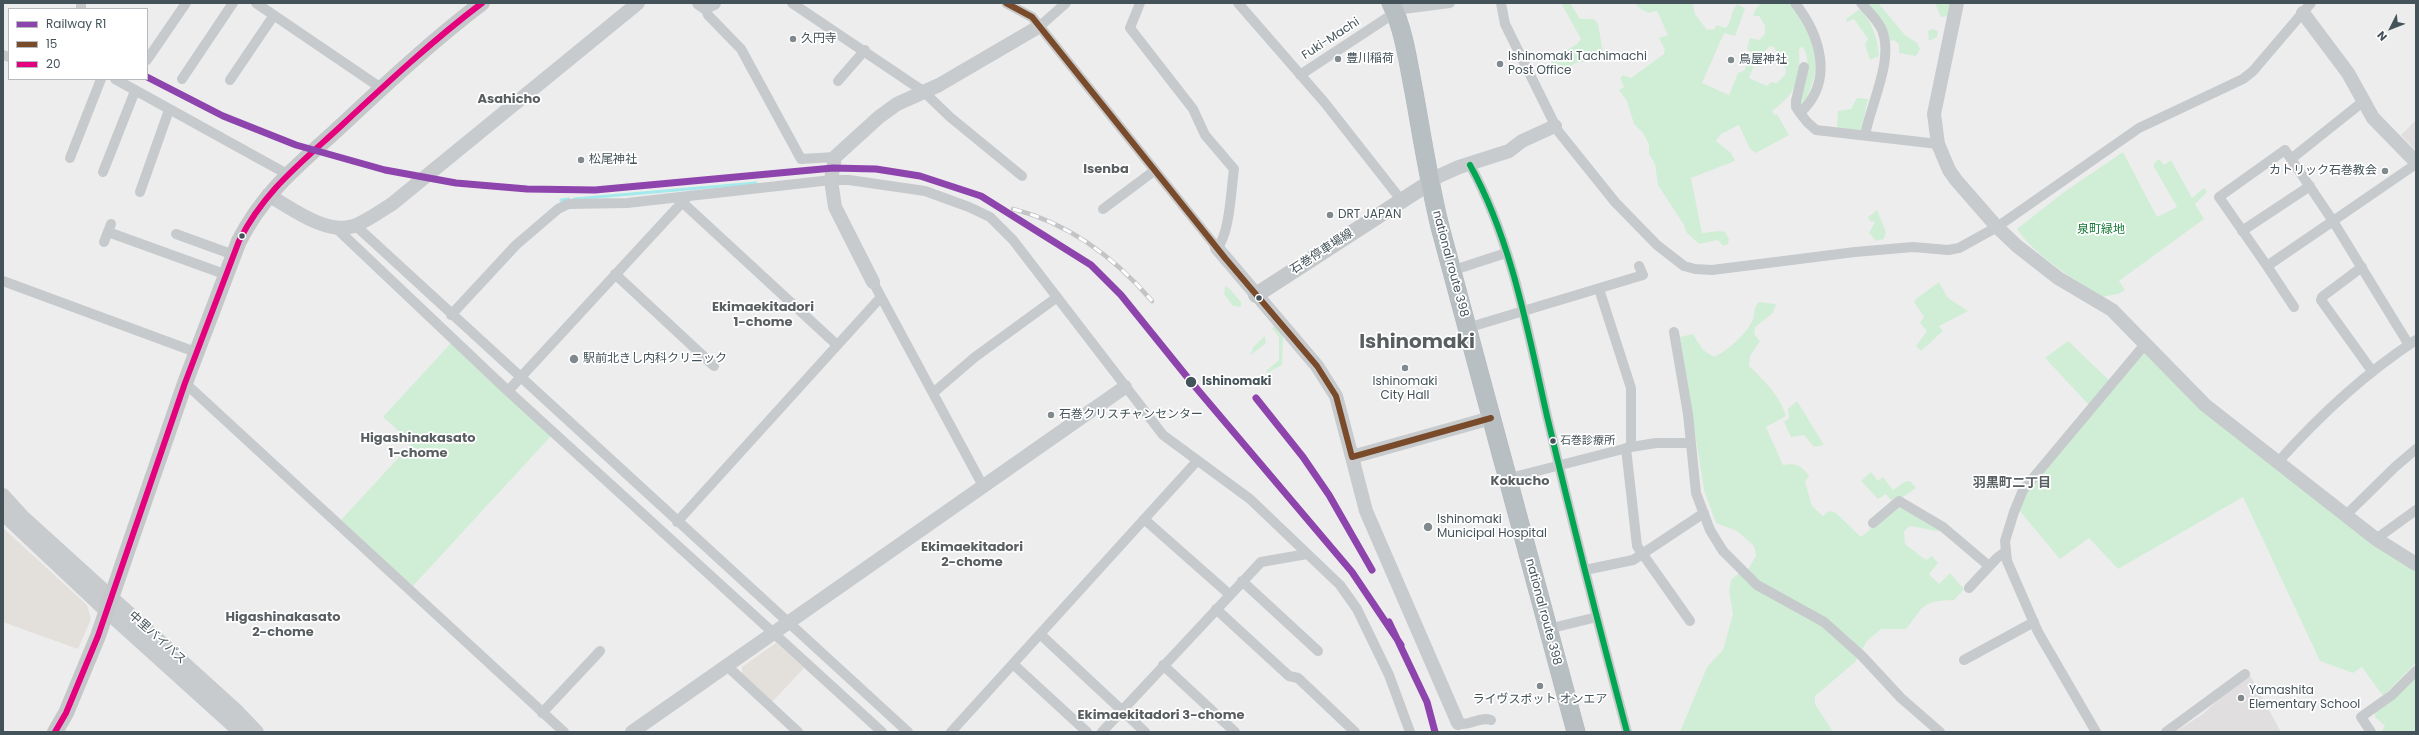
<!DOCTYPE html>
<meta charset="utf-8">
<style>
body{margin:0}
#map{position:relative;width:2419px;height:735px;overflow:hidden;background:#eeeded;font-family:Poppins,sans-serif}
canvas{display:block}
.frame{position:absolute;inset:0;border:4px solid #445359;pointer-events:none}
.legend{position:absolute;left:8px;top:8px;width:140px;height:72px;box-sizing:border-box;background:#fff;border:1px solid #b4babd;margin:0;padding:5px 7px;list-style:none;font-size:12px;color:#445359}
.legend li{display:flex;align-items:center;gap:8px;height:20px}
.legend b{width:20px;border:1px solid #b4babd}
.north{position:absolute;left:2371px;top:8px;width:40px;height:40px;-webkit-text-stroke:3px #fff;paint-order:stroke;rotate:228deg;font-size:11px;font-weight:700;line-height:16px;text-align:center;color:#445359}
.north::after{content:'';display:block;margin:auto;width:14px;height:18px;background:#445359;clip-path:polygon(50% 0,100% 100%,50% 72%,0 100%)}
</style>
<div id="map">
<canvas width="2419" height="735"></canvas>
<div class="frame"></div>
<ul class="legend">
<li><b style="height:5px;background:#8e44ad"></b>Railway R1</li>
<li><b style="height:5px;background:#7a4b2a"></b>15</li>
<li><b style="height:5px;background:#e5007d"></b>20</li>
</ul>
<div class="north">N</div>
</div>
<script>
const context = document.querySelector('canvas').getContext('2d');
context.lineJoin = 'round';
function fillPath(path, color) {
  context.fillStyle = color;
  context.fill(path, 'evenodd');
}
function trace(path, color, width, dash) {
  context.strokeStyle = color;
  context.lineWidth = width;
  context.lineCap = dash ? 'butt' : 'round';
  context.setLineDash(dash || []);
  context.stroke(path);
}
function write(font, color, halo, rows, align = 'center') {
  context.font = font + ' Poppins,"Noto Sans JP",sans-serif';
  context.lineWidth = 3.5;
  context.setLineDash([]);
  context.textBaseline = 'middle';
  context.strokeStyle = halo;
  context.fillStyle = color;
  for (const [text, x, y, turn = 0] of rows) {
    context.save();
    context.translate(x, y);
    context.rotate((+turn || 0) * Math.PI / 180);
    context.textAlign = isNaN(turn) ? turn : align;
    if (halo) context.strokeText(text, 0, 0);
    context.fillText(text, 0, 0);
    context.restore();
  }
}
fillPath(new Path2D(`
 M 3,528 L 87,605 L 91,619 L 78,649 L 3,622 Z
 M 776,643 L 804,668 L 772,702 L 742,674 L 742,667 Z`), '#e3dfda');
fillPath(new Path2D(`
 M 2416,120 L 2416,151 L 2401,135 Z
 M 2250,675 L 2281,732 L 2175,732 L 2203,714 L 2236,683 Z`), '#e0dedf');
fillPath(new Path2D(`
 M 1561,3 L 1570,3 L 1580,19 L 1594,19 L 1598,24 L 1604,58 L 1576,63 L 1556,74 L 1551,64 L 1552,59 L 1577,44 L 1581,39 Z
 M 1634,3 L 1693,3 L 1695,14 L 1707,30 L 1715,29 L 1716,25 L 1726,28 C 1733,20 1730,10 1738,4 L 1745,9 L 1735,36 L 1724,33 L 1702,83 L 1729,95 L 1738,73 L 1745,70 L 1746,64 L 1751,60 L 1755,63 L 1749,78 L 1767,86 L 1771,82 L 1777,83 L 1785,75 L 1786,70 L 1774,47 L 1770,46 L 1759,58 L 1747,49 L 1750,38 L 1759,40 L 1765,34 L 1765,26 L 1759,16 L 1753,16 L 1755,10 L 1761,3 L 1788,3 C 1794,9 1803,16 1807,24 C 1821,53 1818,77 1803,105 L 1799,105 C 1803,87 1814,62 1802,46 L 1799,50 C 1801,79 1796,94 1772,111 L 1774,115 L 1777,114 L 1789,135 L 1756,153 L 1750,149 L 1739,125 L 1721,134 L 1716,141 L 1731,153 L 1735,161 L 1691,178 L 1702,233 L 1719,231 L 1725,232 L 1729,239 L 1728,244 L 1723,246 L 1718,240 L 1699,244 L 1686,232 L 1684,225 L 1658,185 L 1655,164 L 1649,154 L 1649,144 L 1643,133 L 1634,124 L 1627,101 L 1619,90 L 1624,87 L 1620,78 L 1623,75 L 1631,78 L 1664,54 L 1665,50 L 1659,38 L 1668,35 L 1657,11 L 1649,13 L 1642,10 Z
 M 1865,3 L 1878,3 L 1905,35 L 1917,43 L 1920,49 L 1916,56 L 1899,53 L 1899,44 L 1894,40 L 1888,41 Z
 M 1935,3 L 1951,3 L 1950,16 L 1941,17 Z
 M 1860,9 C 1873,24 1877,36 1879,56 L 1870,60 L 1865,44 L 1868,39 L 1854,19 L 1847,22 L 1846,19 Z
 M 1932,29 L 1938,31 L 1937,37 L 1929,41 L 1928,31 Z
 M 1857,98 L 1868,99 L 1861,130 L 1837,128 L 1838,111 L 1851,109 Z
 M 2123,152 L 2157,217 L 2177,207 L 2154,167 L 2154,163 L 2159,159 L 2164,165 L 2171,160 L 2192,198 L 2204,188 L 2207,192 L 2195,204 L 2204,219 L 2119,281 L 2125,290 L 2118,294 L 2101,297 C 2074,279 2035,256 2017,229 L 2064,192 Z
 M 1877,210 L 1886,232 L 1884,239 L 1876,241 L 1869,233 L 1875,222 L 1870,221 L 1868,217 Z
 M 1939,282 L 1948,298 L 1968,311 L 1939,326 L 1943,331 L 1921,351 L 1916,346 L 1927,331 L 1920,323 L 1924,317 L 1914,302 L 1917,298 Z
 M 1225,286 L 1229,288 L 1241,302 L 1241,307 L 1233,306 L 1224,294 Z
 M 1759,302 L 1776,304 L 1773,313 L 1755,327 L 1754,334 L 1760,341 L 1750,356 L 1749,366 C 1764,380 1780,396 1786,416 L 1766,427 L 1783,465 C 1796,463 1801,465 1809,476 L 1805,482 L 1812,506 L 1823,516 L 1829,511 L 1836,513 L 1861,537 L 1899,505 L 1942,532 L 1910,526 L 1904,531 L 1905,544 L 1926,560 L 1932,556 L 1938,563 L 1929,574 L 1939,584 L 1950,573 L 1964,589 L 1954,600 C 1922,601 1925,605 1906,629 L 1881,629 L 1867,641 L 1855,662 L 1815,696 L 1815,704 L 1833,732 L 1680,732 L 1707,667 L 1723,650 L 1733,614 L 1729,591 L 1731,580 L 1740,572 L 1747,571 L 1756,556 L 1754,546 L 1737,531 L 1716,523 L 1704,490 L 1680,337 L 1693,334 L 1703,350 L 1714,357 C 1727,351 1747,334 1753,319 C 1756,311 1752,310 1759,302 Z
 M 1275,326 L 1283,337 L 1282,365 L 1267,373 L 1266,371 L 1279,360 L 1279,337 L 1272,328 Z
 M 1265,336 L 1266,343 L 1251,355 L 1253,347 Z
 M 2068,341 L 2110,381 L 2089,405 L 2045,358 Z
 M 451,343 L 551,436 L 413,586 L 341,520 L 412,443 L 383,417 Z
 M 2145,349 L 2416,569 L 2416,663 L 2383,696 L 2362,667 L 2353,673 L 2320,661 L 2243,497 L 2118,569 L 2089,538 L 2060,559 L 2018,509 L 2026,491 Z
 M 1797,401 L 1824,445 L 1814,447 L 1804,435 L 1791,437 L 1784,422 L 1789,418 L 1788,409 Z
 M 1871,472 L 1878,481 L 1883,477 L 1893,490 L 1904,482 L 1910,481 L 1916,488 L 1903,497 L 1891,500 L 1886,494 L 1878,499 L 1861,481 Z
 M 2416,675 L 2416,732 L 2381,732 L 2385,726 L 2375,717 L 2375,712 Z`), '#d0eed6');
trace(new Path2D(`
 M 574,199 L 756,183
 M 561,200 L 569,199`), '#a4eaec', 3);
const highway = new Path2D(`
 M 1391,3 C 1404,30 1408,62 1414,92 C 1422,137 1429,182 1440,227 L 1576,732`);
trace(highway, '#b2b9bd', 19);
trace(new Path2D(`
 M 256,3 L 381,88
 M 792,3 L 923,91 L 950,117 L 1022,176
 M 1006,3 L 1032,17 L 1217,248 C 1230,234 1231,189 1234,169 L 1205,135 L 1193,109 L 1130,28 L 1140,3
 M 1238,3 L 1325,103 L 1402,201
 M 1501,3 L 1505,24 L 1558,131 L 1615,202 L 1657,245 L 1684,266 L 1695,269 L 1712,270 L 1855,252 L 1913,247 L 1948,250 L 1959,248 L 1997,227 L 2139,128 L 2243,79 L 2253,71 L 2311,3
 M 1795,3 C 1820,35 1835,81 1800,113 L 1807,122 L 1816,130 L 1938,144
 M 1861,3 C 1868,11 1877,19 1882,30 C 1894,60 1871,103 1865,135
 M 705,7 L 708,15 L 741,49 L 801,159 L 835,157
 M 81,9 L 81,3
 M 1040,26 L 1066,3
 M 3,55 L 9,57
 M 147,60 L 186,3
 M 1300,75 L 1396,12 L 1403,9 L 1450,3
 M 115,79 L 287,174
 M 182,79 L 233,3
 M 230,80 L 274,15
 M 838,81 L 865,50
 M 1800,113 L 1796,107 L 1796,101 L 1804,67
 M 70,158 L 101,79
 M 2291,159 L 2365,100
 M 1470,165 C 1512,241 1528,332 1547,416 C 1572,521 1599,627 1627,732
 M 103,172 L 135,91
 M 140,192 L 169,110
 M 682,202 L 837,345
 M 1103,209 L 1154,171
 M 355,225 L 908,732
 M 336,228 L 508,391 L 882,732
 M 2242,231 L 2310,186
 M 108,232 L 227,275
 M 176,234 L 234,255
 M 104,242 L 111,224
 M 2267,266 L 2294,307
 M 2362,267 L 2322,297 L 2321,300 L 2372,371
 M 1451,271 L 1506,253
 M 615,274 L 714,366
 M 3,281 L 198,353
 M 873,282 L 983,486
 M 1599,289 L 1631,388 L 1631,447
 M 451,315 L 516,245 L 558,209 L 568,204 L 627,203 L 831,180 L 849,180 L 925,191 L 969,207 L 990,217 L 1013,240 L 1163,435 L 1250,499 L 1340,585 L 1357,609 L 1389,675 L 1410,732
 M 1467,328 L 1643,275 L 1639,266
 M 1674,332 L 1688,414 L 1696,493 L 1710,530 L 1723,551 L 1757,585 L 1824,622 L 1862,656 L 1901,698 L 1940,732
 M 2409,345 L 2333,221 L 2267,266 L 2219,197 L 2285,150 L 2333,221 L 2416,164
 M 185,383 L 564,732
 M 508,391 L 688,196
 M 933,393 L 975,357 L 1056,298
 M 1626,448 L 1637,546 L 1690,621
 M 2278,462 C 2319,416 2364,374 2416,340
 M 1506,479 L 1631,447 L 1656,443 L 1691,443
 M 2346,515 L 2395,467 L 2416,449
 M 1144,519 L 1229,594
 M 677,522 L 881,297
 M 1873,523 L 1899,501 L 1943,527 L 1989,566
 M 2376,539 L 2416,510
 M 1585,570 L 1633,560 L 1704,513
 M 1242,581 L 1318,651
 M 1969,588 L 1997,558 L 2006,551
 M 1216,609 L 1289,676 L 1298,678 L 1355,732
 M 1548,629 L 1597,617
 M 1040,634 L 1145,732
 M 1964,660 L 2034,622
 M 1013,664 L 1087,732
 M 1163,665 L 1235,732
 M 727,666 L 798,732
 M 542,713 L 600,651
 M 1458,723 C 1470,727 1478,716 1491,720
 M 951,732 L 1197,461
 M 1102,732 L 1261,562 L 1307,554
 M 2096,732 L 2038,632 L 2007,561 L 2005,541 L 2014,512 L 2023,490 L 2146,343
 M 2166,732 L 2245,674
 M 2371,732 L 2361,717 L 2392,695 L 2416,671`), '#c7cacc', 10);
trace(new Path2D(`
 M 699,3 L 705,7 L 714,3
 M 1957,3 L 1934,114 L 1938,144 L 1949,170 L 1956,180 L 1997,227 L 2017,246 L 2058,278 L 2112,310 L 2205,405 L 2376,539 L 2416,564
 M 2303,13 L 2348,73 L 2373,118 L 2416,162
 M 1429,183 L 1439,176 L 1459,167 L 1509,151 L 1522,141 L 1555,126
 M 268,195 C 292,208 325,235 354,226 C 367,221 379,212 392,204 L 638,3
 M 1217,248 L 1317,366 L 1336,396 L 1352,457 L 1491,418
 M 873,282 L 835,207 L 831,180 L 835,157 L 879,117 L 897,104 L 939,85 L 1040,26
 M 1352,457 L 1366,511 L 1458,723
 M 3,495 L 23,517 L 238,712 L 257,732
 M 3,514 L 106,611 L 240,732
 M 632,732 L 1125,387`), '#c7cbce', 14);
trace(new Path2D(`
 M 1256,295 L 1429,183
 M 55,732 L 66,713 L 98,636 L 185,383 L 239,241 C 265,190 300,164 341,126 C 387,83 432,41 482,3`), '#c4c8ca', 16);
trace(highway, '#b8bfc2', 18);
const rail = new Path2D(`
 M 981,196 L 1005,210
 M 1013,209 C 1068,223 1115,258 1152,301`);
trace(rail, '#c2c4c6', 4.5);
trace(rail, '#fff', 3, [9]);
trace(new Path2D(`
 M 1006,3 L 1032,17 L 1225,258 L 1317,366 L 1336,396 L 1352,457 L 1491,418`), '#7a4b2a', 6);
trace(new Path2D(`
 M 55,732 L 66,713 L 98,636 L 185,383 L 239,241 C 265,190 300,164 341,126 C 387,83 432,41 482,3`), '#e5007d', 6);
trace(new Path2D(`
 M 1470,165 C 1512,241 1528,332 1547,416 C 1572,521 1599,627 1627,732`), '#00a651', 6);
trace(new Path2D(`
 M 147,77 L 223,116 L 296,145 L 385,170 L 456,183 L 527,189 L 595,190 L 833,168 L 876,169 L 920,176 L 981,196 L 1091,265 L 1121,295 L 1192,383 L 1352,572 L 1401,645
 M 1256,398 L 1303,457 L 1329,495 L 1372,570
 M 1389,622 L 1427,702 L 1435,732`), '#8e44ad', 7);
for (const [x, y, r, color] of [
 [793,39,4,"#80898d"],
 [1338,59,4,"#80898d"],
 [1731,60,4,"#80898d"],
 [1500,64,4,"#80898d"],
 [581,160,4,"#80898d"],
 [2385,171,4,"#80898d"],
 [1330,215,4,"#80898d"],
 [242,236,3.5,"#445359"],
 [1259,298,3.5,"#445359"],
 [574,359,5,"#80898d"],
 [1405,368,4,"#80898d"],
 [1191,382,6,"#445359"],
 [1051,415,4,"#80898d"],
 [1553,441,3.5,"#445359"],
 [1428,527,5,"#80898d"],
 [1540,686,4,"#80898d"],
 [2241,698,4,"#80898d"]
]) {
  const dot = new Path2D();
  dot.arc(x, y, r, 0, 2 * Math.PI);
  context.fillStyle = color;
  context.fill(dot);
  trace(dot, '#fff', 1.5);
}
write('11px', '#445359', '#fff', [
 ["石巻診療所",1560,441]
], 'left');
write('12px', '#445359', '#fff', [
 ["久円寺",801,39],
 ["Ishinomaki Tachimachi",1508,57],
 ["Post Office",1508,71],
 ["豊川稲荷",1346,59],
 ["鳥屋神社",1739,60],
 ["松尾神社",589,160],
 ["カトリック石巻教会",2377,171,"right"],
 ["DRT JAPAN",1338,215],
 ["駅前北きし内科クリニック",583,359],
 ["Ishinomaki",1405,382,"center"],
 ["City Hall",1405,396,"center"],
 ["石巻クリスチャンセンター",1059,415],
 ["Ishinomaki",1437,520],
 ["Municipal Hospital",1437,534],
 ["Yamashita",2249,691],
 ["Elementary School",2249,705],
 ["ライヴスポット オンエア",1540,700,"center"]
], 'left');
write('12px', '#445359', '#fff', [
 ["Fuki-Machi",1331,39,-33],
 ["石巻停車場線",1322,252,-33],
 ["national route 398",1450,264,75],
 ["national route 398",1543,612,75],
 ["中里バイパス",157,638,42]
]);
write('12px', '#157a35', '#fff', [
 ["泉町緑地",2101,230]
]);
write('bold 12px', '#445359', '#fff', [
 ["Ishinomaki",1202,382]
], 'left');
write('bold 13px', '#595e61', '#fff', [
 ["Asahicho",509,100],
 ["Isenba",1106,170],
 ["Ekimaekitadori",763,308],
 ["1-chome",763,323],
 ["Higashinakasato",418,439],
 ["1-chome",418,454],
 ["Kokucho",1520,482],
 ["羽黒町二丁目",2012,484],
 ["Ekimaekitadori",972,548],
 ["2-chome",972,563],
 ["Higashinakasato",283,618],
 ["2-chome",283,633],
 ["Ekimaekitadori 3-chome",1161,716]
]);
write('bold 20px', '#595e61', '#fff', [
 ["Ishinomaki",1417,343]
]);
</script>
